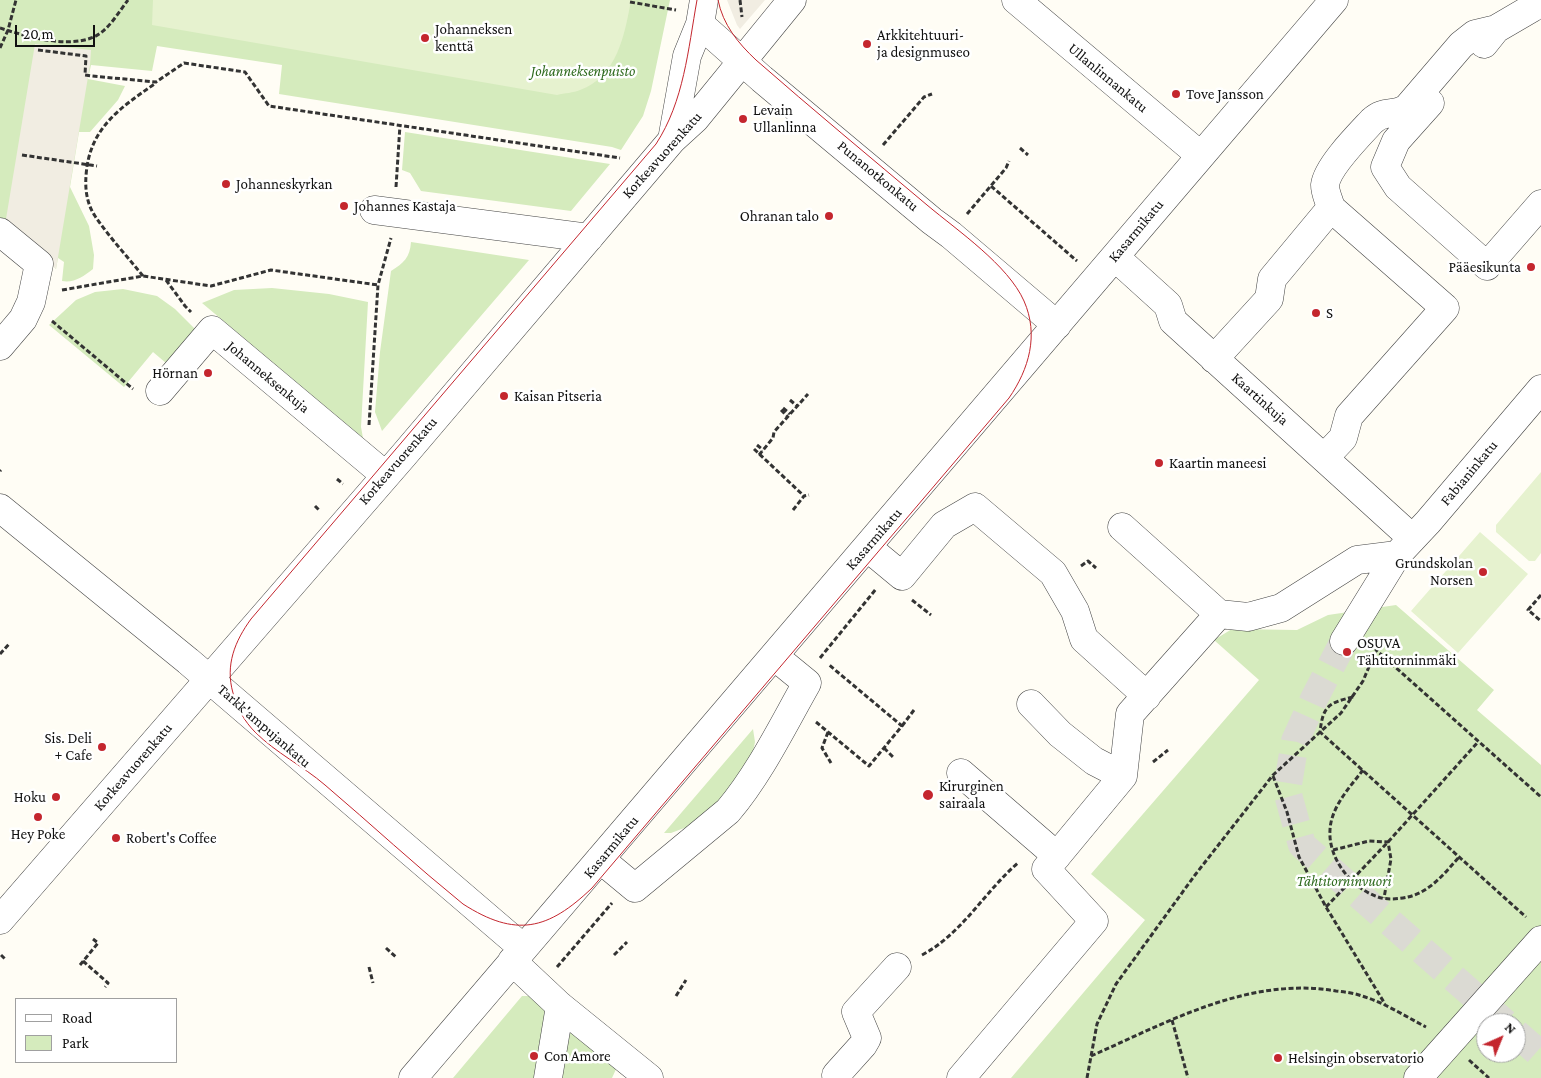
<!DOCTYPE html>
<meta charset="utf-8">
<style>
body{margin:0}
#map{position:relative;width:1541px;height:1078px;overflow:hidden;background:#fffdf5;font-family:"Crimson Pro",serif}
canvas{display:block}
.legend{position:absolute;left:15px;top:998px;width:162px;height:65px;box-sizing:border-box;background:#fff;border:1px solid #a0a0a0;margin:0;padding:6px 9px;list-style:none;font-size:15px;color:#111}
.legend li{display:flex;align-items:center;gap:10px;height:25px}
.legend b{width:25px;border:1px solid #a0a0a0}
.north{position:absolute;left:1476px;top:1013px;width:50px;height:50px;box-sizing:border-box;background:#fff;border:1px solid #a0a0a0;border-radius:50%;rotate:44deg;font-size:14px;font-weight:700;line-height:20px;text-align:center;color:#111}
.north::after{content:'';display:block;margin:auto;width:18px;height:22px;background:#c4262e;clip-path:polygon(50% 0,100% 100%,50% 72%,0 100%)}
.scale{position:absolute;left:15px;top:25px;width:80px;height:22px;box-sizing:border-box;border:2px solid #111;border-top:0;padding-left:6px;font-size:15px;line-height:18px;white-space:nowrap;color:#111;-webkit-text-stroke:4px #fff;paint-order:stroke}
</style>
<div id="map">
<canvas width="1541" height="1078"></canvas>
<ul class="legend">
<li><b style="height:6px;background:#fff"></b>Road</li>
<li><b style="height:14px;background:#d5ebbd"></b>Park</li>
</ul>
<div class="north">N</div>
<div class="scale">20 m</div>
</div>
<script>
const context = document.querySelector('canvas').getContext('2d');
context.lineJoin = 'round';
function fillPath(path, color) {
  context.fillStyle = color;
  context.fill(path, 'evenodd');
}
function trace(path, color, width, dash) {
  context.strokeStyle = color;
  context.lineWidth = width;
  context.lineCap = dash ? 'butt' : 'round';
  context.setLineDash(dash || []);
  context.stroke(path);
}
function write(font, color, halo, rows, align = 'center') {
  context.font = font + ' "Crimson Pro",serif';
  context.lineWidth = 5;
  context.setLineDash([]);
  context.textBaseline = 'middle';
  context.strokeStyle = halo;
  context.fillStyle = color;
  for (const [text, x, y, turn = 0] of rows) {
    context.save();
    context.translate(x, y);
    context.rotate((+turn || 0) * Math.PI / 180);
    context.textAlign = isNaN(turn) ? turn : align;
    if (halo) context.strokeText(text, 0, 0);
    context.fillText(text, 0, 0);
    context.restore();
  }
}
fillPath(new Path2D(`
 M 0,0 L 670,0 L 651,91 L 643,116 L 621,150 L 612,147 L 279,94 L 282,65 L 157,46 L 152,71 L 91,65 L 88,79 L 125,86 L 118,100 L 90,132 L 79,132 L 70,187 L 89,226 L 94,255 L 93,269 C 83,277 74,283 62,281 L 64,262 L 58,258 L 56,269 L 0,221 Z
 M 405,132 L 610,164 L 571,211 L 421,191 L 410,173 L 402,170 Z
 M 411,242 L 529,260 L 382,431 L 375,412 L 380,352 L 391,271 C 404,263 410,257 411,242 Z
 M 272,288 L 329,294 L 368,302 L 361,427 L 363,438 L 202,303 L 234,290 Z
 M 123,289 L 157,296 L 175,309 L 200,334 L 173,369 L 153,352 L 124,387 L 49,325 L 76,300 L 95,292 Z
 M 1396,605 L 1494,690 L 1477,710 L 1541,765 L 1541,1078 L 1011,1078 L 1145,920 L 1091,874 L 1259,680 L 1214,640 L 1232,629 L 1297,630 L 1328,615 ZM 1486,1023 L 1516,1023 L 1516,1053 L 1486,1053 Z
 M 753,729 L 755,742 L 751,761 L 743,778 L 700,822 L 671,833 L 664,833 Z
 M 522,996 L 529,996 L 534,998 L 617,1067 L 612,1078 L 453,1078 Z`), '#d5ebbd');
fillPath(new Path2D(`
 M 153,0 L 631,0 C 625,34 617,77 580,90 C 573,93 565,93 557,95 L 152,25 Z
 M 1541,472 L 1541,553 L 1535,561 L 1529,561 L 1496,532 L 1496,525 Z
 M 1480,532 L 1528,574 L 1458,653 L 1411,611 Z`), '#e6f2cf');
fillPath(new Path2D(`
 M 727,0 L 765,0 L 740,29 L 737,25 Z
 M 35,44 L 91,50 L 90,65 L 56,269 L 5,225 Z`), '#f1ede2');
trace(new Path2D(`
 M 1344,641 L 1314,699 L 1295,741 L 1287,791 L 1302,845 L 1505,1023
 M 1516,1033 L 1541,1055`), '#dbdad3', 28, [28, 14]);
const minor = new Path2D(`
 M 1016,0 L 1200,155
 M 700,24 L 762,79 L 932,221 L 951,235 L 1057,325
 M 1484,44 L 1496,29 L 1532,8 L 1539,0
 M 1430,103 L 1396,141 L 1385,167 L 1398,187 L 1487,266 L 1541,204
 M 672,140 L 687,56 L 700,24 L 704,0
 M 374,210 L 589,238
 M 0,232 L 39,264 L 31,302 L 23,319 L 0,346
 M 1115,257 L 1168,305 L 1173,321 L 1412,538
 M 1214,359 L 1269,299 L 1272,279 L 1331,208 C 1329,200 1325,193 1325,185 C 1327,167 1359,135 1372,121 C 1385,109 1393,117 1407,108 L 1461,45 L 1475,34 L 1496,29
 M 160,391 L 212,330 L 385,475
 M 1325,457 L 1343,438 L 1349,416 L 1445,308 L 1331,208
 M 0,508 L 188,661 L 523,948
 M 1122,527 L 1219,614
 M 867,547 L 902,576 L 944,525 L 975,507 L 1053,573 L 1075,611 L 1084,639 L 1147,696
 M 1344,641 L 1397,555 L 1428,522 L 1541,389
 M 1031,704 L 1060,734 L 1094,761 L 1123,776
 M 961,773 L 1057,856
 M 600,859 L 635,888 L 728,811 C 760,773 782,727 807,683 L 774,656
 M 0,920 L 403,456 L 672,140 L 695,119 L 792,0
 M 512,961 L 560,1006 L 649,1078
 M 413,1078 L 1334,0
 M 548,1078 L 560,1006
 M 838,1078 L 836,1075 L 863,1045 L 867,1038 L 856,1012 L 897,967
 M 961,1078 L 1094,921 L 1046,869 L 1123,776 L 1130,714 L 1219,614 L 1248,617 L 1281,608 L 1357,560 L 1397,555
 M 1418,1078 L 1541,940`);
trace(minor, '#444', 29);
trace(new Path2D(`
 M 740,0 L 742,17
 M 630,2 L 676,10
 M 0,28 C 25,36 65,48 91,38 C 107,33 118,13 128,0
 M 0,48 L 8,30 L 16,0
 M 38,50 L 86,56 L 85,75 L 92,76 L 156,82 L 184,63 L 245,72 L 269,106 L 620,158
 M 883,145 L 924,97 L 932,94
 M 1020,148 L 1028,155
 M 22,155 L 97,166
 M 991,186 L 1077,261
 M 396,187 L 400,125
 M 967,214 L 1006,168 L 1009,161
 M 143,276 C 127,256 109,237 95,216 C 87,204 85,190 86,176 C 89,128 120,108 156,83
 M 166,280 L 185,306 L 191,312
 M 62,290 L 143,276 L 211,286 L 271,270 L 378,285
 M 52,321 L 133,389
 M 790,400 L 797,406
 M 783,408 L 790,414
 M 781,410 L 787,416
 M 369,425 L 378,285 L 391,238
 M 757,445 L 763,450
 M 754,449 L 804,496
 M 759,455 L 773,438 L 774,432 L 808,394
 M 0,471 L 1,470
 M 337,479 L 343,484
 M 315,506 L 320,511
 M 793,510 L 804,496 L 809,495
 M 1081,566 L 1088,561 L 1096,568
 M 1541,595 L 1528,610 L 1541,621
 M 912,600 L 931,615
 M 1378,640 L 1376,650 L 1541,797
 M 0,654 L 9,644
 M 820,658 L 876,589
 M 1353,697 C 1328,703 1323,706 1320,732 L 1526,917
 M 816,722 L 869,766 L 902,726 L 828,664
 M 902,726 L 914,710
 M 828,732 L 822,748 L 831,763
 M 884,748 L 894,758
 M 1153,762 L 1168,750
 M 1363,770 C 1350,787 1331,807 1330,830 C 1328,858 1351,888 1378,897 C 1386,900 1400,899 1408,897 C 1430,892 1445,873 1459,857
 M 1273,776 L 1287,812 L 1299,857 L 1326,907 L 1385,1004
 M 1333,850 L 1369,841 L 1388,842 L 1391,859 L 1384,898
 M 1326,907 L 1388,842 L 1478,742
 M 386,948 L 396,957
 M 1,955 L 5,959
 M 614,955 L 627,942
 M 922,955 C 962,934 985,891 1019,862
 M 83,961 L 108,983 L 105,987
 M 80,965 L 98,943 L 93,939
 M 369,967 L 373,983
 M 557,967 L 612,903
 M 676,996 L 686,980
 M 1172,1020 L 1188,1078
 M 1091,1056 C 1168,1022 1249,976 1336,991 C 1345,992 1354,993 1362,996 C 1385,1003 1405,1016 1426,1027
 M 1469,1060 L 1489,1078
 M 1087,1078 L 1097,1024 L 1116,984 L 1195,875 L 1273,775 L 1341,713 L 1363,681 L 1376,650`), '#333', 3, [5, 2.5]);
trace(minor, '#fff', 28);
trace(new Path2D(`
 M 697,0 C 688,50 684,101 656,144 L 251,619 C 235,641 225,665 233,693 C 236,707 245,722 255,732 C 276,753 303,766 325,785 C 371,824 416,866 463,904 C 516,938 548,930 592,888 L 1009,398 C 1029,369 1039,335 1024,301 C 1008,265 958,231 927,205 C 870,157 812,109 756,60 C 738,43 723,25 718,0`), '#c4262e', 1);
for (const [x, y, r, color] of [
 [425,38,5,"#c4262e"],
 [867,44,5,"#c4262e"],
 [1176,94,5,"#c4262e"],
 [743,119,5,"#c4262e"],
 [226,184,5,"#c4262e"],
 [344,206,5,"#c4262e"],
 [829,216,5,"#c4262e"],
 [1531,267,5,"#c4262e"],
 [1316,313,5,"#c4262e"],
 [208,373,5,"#c4262e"],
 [504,396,5,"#c4262e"],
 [1159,463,5,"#c4262e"],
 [1483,572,5,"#c4262e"],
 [1347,652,5,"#c4262e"],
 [102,747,5,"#c4262e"],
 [928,795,6,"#c4262e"],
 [56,797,5,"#c4262e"],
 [38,817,5,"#c4262e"],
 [116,838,5,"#c4262e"],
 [534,1056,5,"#c4262e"],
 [1278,1058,5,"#c4262e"]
]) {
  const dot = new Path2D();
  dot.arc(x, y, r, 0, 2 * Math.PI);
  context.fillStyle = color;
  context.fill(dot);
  trace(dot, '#fff', 2);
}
write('15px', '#111', '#fff', [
 ["Johanneksen",435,29],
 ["kenttä",435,46],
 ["Arkkitehtuuri-",877,35],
 ["ja designmuseo",877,52],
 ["Tove Jansson",1186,94],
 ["Levain",753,110],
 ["Ullanlinna",753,127],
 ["Johanneskyrkan",236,184],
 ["Johannes Kastaja",354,206],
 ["Ohranan talo",819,216,"right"],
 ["Pääesikunta",1521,267,"right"],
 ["S",1326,313],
 ["Hörnan",198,373,"right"],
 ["Kaisan Pitseria",514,396],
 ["Kaartin maneesi",1169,463],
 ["Grundskolan",1473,563,"right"],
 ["Norsen",1473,580,"right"],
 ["OSUVA",1357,643],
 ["Tähtitorninmäki",1357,660],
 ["Sis. Deli",92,738,"right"],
 ["+ Cafe",92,755,"right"],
 ["Kirurginen",939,786],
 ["sairaala",939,803],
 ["Hoku",46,797,"right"],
 ["Hey Poke",38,834,"center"],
 ["Robert's Coffee",126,838],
 ["Con Amore",544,1056],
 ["Helsingin observatorio",1288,1058]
], 'left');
write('italic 15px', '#2f6b1f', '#fff', [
 ["Johanneksenpuisto",583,71],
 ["Tähtitorninvuori",1344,881]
]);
write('15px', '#111', '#fff', [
 ["Ullanlinnankatu",1108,78,40],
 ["Korkeavuorenkatu",662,155,-48],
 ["Punanotkonkatu",878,176,40],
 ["Kasarmikatu",1136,231,-50],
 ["Johanneksenkuja",268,377,40],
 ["Kaartinkuja",1260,399,42],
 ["Korkeavuorenkatu",398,461,-49],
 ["Fabianinkatu",1469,473,-50],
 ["Kasarmikatu",874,539,-49],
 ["Tarkk'ampujankatu",264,726,41],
 ["Korkeavuorenkatu",133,767,-49],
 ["Kasarmikatu",611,847,-50]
]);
</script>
